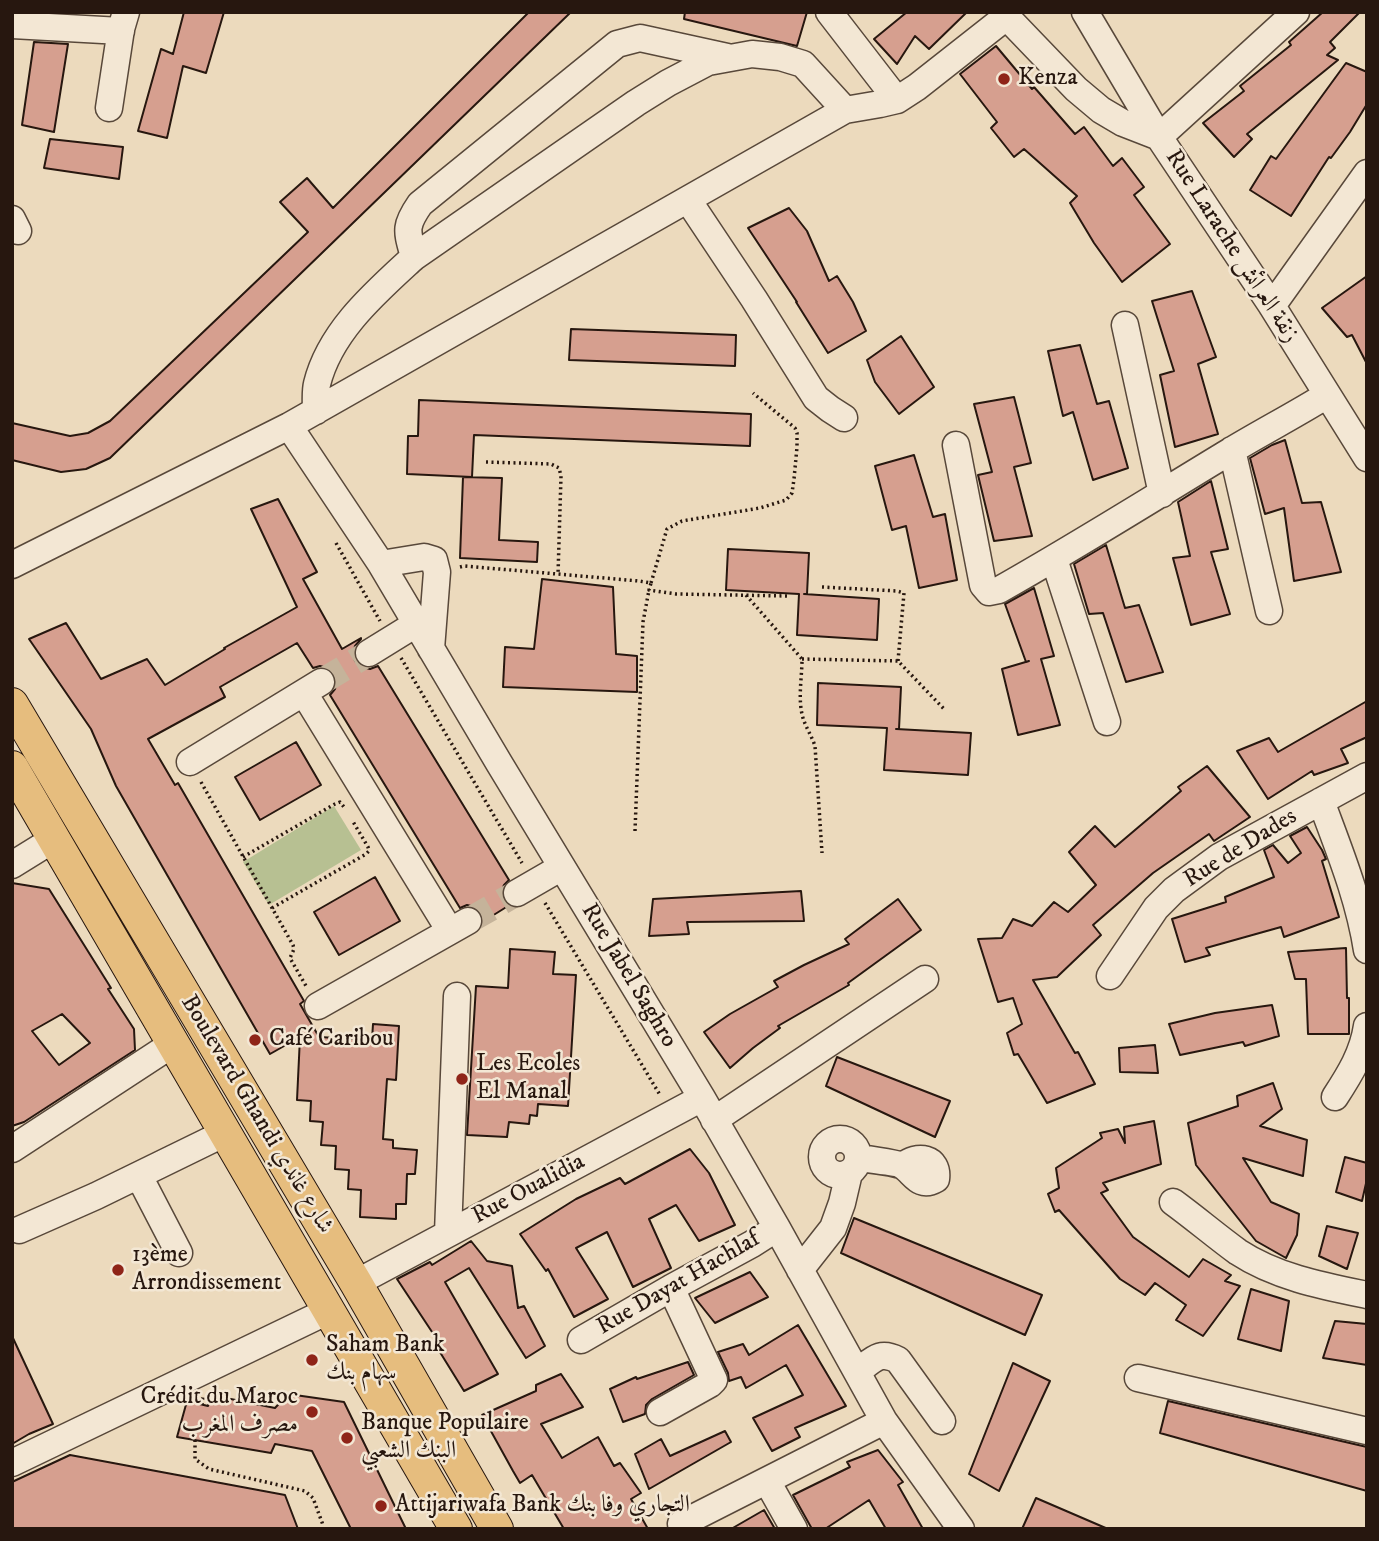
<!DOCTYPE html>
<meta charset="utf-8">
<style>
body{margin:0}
#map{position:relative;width:1379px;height:1541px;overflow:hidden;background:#ecdabd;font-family:"IM FELL DW Pica",serif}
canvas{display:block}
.frame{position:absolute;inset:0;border:14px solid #27170f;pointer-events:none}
</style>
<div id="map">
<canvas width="1379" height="1541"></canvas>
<div class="frame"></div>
</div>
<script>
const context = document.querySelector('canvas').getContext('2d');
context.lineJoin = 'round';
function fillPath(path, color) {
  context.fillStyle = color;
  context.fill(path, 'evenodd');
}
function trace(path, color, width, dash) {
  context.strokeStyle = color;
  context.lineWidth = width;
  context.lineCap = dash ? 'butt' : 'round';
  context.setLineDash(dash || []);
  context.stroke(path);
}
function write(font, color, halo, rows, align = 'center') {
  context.font = font + ' "IM FELL DW Pica",Amiri,serif';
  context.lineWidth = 5;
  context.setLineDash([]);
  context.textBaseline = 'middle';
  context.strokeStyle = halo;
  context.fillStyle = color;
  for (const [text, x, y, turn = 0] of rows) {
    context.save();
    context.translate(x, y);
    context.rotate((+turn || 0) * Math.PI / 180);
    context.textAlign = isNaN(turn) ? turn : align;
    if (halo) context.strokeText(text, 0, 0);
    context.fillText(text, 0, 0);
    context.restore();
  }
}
fillPath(new Path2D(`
 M 334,806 L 361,850 L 269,905 L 243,862 Z`), '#b7c092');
const building = new Path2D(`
 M 184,12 L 224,12 L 206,73 L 183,66 L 167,138 L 138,131 L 161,49 L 173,54 Z
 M 529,12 L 571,12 L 110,458 L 86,469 L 61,472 L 12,460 L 12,423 L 70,436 L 88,433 L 110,421 L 308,232 L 280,202 L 307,178 L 333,208 Z
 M 685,12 L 807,12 L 797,46 L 684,19 Z
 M 907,12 L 967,12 L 929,49 L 915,36 L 897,64 L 874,39 Z
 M 1323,12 L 1360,12 L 1330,42 L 1335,48 L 1327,55 L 1338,60 L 1247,134 L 1252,139 L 1234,157 L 1203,123 L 1244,91 L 1240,86 L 1291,45 L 1289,42 Z
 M 34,42 L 68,44 L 54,132 L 22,125 Z
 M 996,46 L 1032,89 L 1034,87 L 1075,134 L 1084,127 L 1113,166 L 1122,158 L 1144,187 L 1134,195 L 1170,244 L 1122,282 L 1094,243 L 1070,203 L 1077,196 L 1024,149 L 1014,157 L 991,128 L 997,122 L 960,74 Z
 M 1346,63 L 1367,72 L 1367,104 L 1350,132 L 1331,158 L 1329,157 L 1291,216 L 1250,190 L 1271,156 L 1276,159 Z
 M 50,139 L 123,147 L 119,179 L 44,168 Z
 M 789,208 L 807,231 L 829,281 L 837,276 L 853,302 L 866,331 L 828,353 L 796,302 L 797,302 L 748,228 Z
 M 1367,276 L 1367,364 L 1352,335 L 1347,337 L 1322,308 Z
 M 1192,291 L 1216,357 L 1198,364 L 1218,434 L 1175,447 L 1160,375 L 1174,371 L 1152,301 Z
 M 571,329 L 736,335 L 735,366 L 569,360 Z
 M 901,336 L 934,387 L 899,414 L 875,382 L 867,360 Z
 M 1080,345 L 1097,404 L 1109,401 L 1128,468 L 1093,480 L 1073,412 L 1063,416 L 1048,351 Z
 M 1014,397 L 1031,463 L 1014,467 L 1032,536 L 994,541 L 978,475 L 992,472 L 974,404 Z
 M 419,400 L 751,414 L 750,446 L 474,435 L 472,477 L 407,474 L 408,436 L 418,436 Z
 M 1285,440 L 1302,503 L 1321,502 L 1341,572 L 1294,581 L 1284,508 L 1265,514 L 1250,458 L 1272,445 Z
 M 914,455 L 933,517 L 945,514 L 957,580 L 919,588 L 906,526 L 892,530 L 875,466 Z
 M 463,477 L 502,478 L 499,540 L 538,542 L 537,562 L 460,558 Z
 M 1211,481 L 1228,549 L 1211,552 L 1230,614 L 1191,625 L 1173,558 L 1190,556 L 1178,502 Z
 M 278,499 L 317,572 L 303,579 L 342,649 L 361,638 L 361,639 L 355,646 L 353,653 L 355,661 L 362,667 L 370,669 L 378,666 L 509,880 L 504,885 L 501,892 L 503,900 L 508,906 L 484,921 L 481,913 L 475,907 L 467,905 L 460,908 L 330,695 L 335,689 L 337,681 L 335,674 L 328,668 L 320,666 L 313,668 L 297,643 L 220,687 L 225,697 L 148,739 L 175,785 L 178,783 L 304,1001 L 300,1004 L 319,1037 L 372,1040 L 373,1024 L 399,1026 L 396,1080 L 387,1079 L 383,1139 L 393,1140 L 393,1148 L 417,1150 L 415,1174 L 407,1174 L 406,1204 L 396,1204 L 396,1219 L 360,1217 L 361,1190 L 348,1189 L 349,1170 L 335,1169 L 336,1146 L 321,1145 L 323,1122 L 310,1121 L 311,1101 L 297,1100 L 300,1037 L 270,1054 L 116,786 L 91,729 L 29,639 L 66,623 L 101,679 L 147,659 L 165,685 L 225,649 L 224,648 L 297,607 L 251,509 Z
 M 1106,545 L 1125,608 L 1139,605 L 1163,672 L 1126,682 L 1103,613 L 1089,614 L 1074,564 Z
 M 728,549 L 809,553 L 807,594 L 804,594 L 879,599 L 877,640 L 797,635 L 799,594 L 726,590 Z
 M 542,579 L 613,587 L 616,654 L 637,656 L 637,692 L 503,687 L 505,647 L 534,649 Z
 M 1034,588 L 1054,656 L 1041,659 L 1060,725 L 1018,735 L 1002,669 L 1029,661 L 1026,662 L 1005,604 Z
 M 818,683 L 901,687 L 899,729 L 896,729 L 971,733 L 968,775 L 884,770 L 887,728 L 817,725 Z
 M 1367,701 L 1367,737 L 1341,749 L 1348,763 L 1314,775 L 1312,771 L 1268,799 L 1237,751 L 1269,738 L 1278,752 Z
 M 296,742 L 321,785 L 260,820 L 235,777 Z
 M 1207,766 L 1250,817 L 1214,841 L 1209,834 L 1153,873 L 1093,925 L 1101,935 L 1057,977 L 1033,980 L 1075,1053 L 1078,1052 L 1095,1084 L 1047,1103 L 1018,1054 L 1014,1055 L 1007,1033 L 1022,1024 L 1013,998 L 998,1002 L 978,939 L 1002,938 L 1013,919 L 1032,926 L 1054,902 L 1068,912 L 1096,885 L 1069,852 L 1095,826 L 1115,847 L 1181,791 L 1178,787 Z
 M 1307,827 L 1322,850 L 1326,859 L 1322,861 L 1339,917 L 1284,937 L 1281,927 L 1206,948 L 1210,955 L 1185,962 L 1172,919 L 1226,902 L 1225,897 L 1274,877 L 1264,850 L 1273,845 L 1288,863 L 1301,853 L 1290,836 Z
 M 375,877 L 400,921 L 339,955 L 314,912 Z
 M 12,883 L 49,889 L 111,988 L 108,989 L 134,1029 L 135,1050 L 24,1122 L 12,1126 ZM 62,1014 L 90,1043 L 59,1065 L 32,1031 Z
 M 801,891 L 804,921 L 687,922 L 689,934 L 649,936 L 653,899 Z
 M 898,899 L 921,930 L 848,983 L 849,985 L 778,1026 L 780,1028 L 753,1048 L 730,1068 L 704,1032 L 730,1014 L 778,987 L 774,981 L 804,965 L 849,944 L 845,939 Z
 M 1346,948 L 1347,998 L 1349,998 L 1349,1034 L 1308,1034 L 1306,979 L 1295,979 L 1288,952 Z
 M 510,949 L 555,952 L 553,974 L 576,975 L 568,1106 L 538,1104 L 537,1116 L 530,1115 L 529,1124 L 509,1122 L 507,1137 L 467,1135 L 476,986 L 508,988 Z
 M 1272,1005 L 1279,1036 L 1245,1046 L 1243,1042 L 1180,1055 L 1169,1024 L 1215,1013 Z
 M 1155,1045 L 1158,1073 L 1120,1072 L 1119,1048 Z
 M 837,1057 L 950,1101 L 935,1137 L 826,1086 Z
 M 1273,1083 L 1282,1109 L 1260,1126 L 1307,1140 L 1303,1176 L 1243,1158 L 1271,1202 L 1299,1214 L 1297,1235 L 1286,1258 L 1256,1241 L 1196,1165 L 1188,1123 L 1238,1106 L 1237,1096 Z
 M 1154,1121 L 1161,1164 L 1103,1183 L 1108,1190 L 1101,1193 L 1133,1237 L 1189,1277 L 1203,1259 L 1231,1275 L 1225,1281 L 1240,1286 L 1203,1336 L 1176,1320 L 1186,1305 L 1155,1283 L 1145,1295 L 1120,1279 L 1059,1210 L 1055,1212 L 1048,1194 L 1059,1188 L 1056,1168 L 1102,1138 L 1100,1133 L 1118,1129 L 1125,1143 L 1124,1127 Z
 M 690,1149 L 709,1173 L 735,1225 L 699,1241 L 676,1205 L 649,1219 L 671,1268 L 633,1287 L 607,1232 L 576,1248 L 608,1299 L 574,1317 L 548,1269 L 546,1271 L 520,1234 L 576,1199 L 620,1178 L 625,1184 Z
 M 1345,1157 L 1367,1163 L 1367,1179 L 1362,1201 L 1336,1192 Z
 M 854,1218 L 1042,1295 L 1025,1335 L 841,1253 Z
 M 1327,1226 L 1358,1233 L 1347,1269 L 1319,1256 Z
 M 471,1241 L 487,1261 L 512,1266 L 518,1308 L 524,1306 L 545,1346 L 526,1358 L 469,1268 L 445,1282 L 498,1374 L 464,1391 L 438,1349 L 442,1347 L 397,1279 L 430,1262 L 432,1265 Z
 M 750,1272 L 768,1297 L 715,1323 L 695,1298 Z
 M 1251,1289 L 1289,1301 L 1281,1351 L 1238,1339 Z
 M 1335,1321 L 1367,1324 L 1367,1365 L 1323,1358 Z
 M 798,1325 L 846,1406 L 795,1428 L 800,1437 L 772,1451 L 753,1418 L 803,1395 L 786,1365 L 746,1388 L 741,1377 L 729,1381 L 728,1373 L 718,1352 L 743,1344 L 749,1355 Z
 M 12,1336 L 53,1424 L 29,1434 L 12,1444 Z
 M 688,1362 L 694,1375 L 652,1399 L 646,1405 L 645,1414 L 623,1422 L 610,1389 L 636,1377 L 637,1379 Z
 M 1013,1363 L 1050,1381 L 999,1491 L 969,1474 Z
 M 561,1374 L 583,1407 L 541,1424 L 562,1458 L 598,1437 L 614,1466 L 620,1463 L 641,1493 L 631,1499 L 648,1529 L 564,1529 L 532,1475 L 520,1483 L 513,1471 L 482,1415 L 536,1391 L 536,1385 Z
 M 288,1394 L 344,1402 L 406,1529 L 351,1529 L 312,1451 L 275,1444 L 271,1453 L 177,1437 L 187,1401 L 208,1406 L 211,1395 L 275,1408 Z
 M 1168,1401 L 1367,1447 L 1367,1491 L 1160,1433 Z
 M 725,1431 L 731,1442 L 649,1489 L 635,1454 L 661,1439 L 670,1456 Z
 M 878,1450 L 903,1482 L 898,1485 L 923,1529 L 886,1529 L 869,1500 L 825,1529 L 812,1529 L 793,1495 L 850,1467 L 847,1462 Z
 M 70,1455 L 285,1495 L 298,1529 L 12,1529 L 12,1482 Z
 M 1036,1498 L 1108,1529 L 1022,1529 Z
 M 764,1510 L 775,1529 L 731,1529 Z`);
fillPath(building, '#d69f8f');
trace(building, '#27170f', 2);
trace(new Path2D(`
 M 321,682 L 369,653
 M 468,921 L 517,893`), '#c5b39a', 26, [26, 13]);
const minor = new Path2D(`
 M 829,12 L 897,100
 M 1002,12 L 1076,89 L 1101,110 L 1123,123 L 1159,137 L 1272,306 L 1367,458
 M 1085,12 L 1159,137 L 1296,12
 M 12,25 L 121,31
 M 109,108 L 121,29 L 126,12
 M 688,200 L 754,299 L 816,398 L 830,409 L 844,418
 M 12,219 L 18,231
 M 414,257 C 407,231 404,227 420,204 L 617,44 L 640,38 L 727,57
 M 1272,306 L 1367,173
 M 1125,325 L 1162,494
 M 316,411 C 316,402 315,392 317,384 C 330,331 376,292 414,257 L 636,103 L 668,83 L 708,62 L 752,54 L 780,57 L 803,64 L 845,110
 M 289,426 L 381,564 L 499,763 L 702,1098 L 777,1228 L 884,1421 L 961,1529
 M 956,445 L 983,585 L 989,592 L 999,590 C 1077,546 1153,498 1229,452 C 1262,432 1295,415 1327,395
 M 1232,450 L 1269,611
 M 1054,559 L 1107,722
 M 381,564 L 424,557 L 434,560 L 437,572 L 431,649
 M 12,565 L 289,426 L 845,110 L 880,104 L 897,100 L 917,87 L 1006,17
 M 369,653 L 416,624
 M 304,693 L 450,931
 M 190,762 L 321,682
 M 1321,801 C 1339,850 1359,898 1367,950
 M 12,865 L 54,839
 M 517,893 L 562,867
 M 1110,976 L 1156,908 L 1174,890 L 1219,857 L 1367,776
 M 318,1006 L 468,921
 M 1335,1097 C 1350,1074 1363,1053 1367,1026
 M 714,1120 L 925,979
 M822 1157a18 18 0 1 1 36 0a18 18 0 1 1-36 0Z
 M 12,1149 L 174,1043
 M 858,1158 C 866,1159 899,1163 903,1166 C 914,1173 919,1189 936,1179 C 939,1157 917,1154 903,1166
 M 139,1176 L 179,1253
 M 1173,1202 C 1195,1218 1216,1236 1238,1252 C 1276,1277 1323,1286 1367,1295
 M 19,1230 L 96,1196 L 225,1133
 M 448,1233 L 457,996
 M 800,1270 L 833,1228 L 842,1203 L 849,1173
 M 356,1283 L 702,1098
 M 581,1340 L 671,1288 L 752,1244 L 777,1228
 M 857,1372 C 873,1360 879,1350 898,1360 L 942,1421
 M 1138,1378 L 1367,1431
 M 660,1412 L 710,1384 L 714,1380 L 671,1288
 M 12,1463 L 328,1311
 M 767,1481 L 794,1529
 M 681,1524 L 884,1421`);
const major = new Path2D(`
 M 12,704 L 356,1283 L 497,1529
 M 12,767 L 456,1529`);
trace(minor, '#58483a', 29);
trace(major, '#27170f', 34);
trace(new Path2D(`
 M 486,462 L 551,464 L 559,468 L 561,476 L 558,575
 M 336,543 L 380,621
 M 460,567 L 464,566 L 639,581 L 651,583 L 649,590 L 676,594 L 788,596
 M 651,583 L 667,529 L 682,521 L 760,508 L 786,500 L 792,493 L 794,479 L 797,447 L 797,433 L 795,428 L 753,393
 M 822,587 L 897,591 L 904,593 L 898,661
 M 746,595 L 802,659 C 802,679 797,702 804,721 C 807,729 812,737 815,746 L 822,853
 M 401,658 L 522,863
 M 802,659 L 898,661 L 944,709
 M 201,782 L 293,945 L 294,949 L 290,958 L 306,986
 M 635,831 L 643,622 L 649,590
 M 243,857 L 335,804 L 340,802 L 344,807
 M 545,903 L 660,1095
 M 272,908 L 366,854 L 369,851 L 368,847 L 352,820
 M 202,1405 L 203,1396
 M 195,1440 L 195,1459 L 209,1469 L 305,1491 L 313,1498 L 323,1525 L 323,1529`), '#27170f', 3.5, [2, 3.5]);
trace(minor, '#f3e7d4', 26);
trace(major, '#e6bd7e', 32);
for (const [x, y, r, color] of [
 [1004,79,7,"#8f2418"],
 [255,1040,7,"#8f2418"],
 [462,1079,7,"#8f2418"],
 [118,1270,7,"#8f2418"],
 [312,1360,7,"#8f2418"],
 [312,1412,7,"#8f2418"],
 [347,1438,7,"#8f2418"],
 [381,1506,7,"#8f2418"]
]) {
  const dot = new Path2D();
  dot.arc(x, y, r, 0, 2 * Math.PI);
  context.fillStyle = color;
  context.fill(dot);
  trace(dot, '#f3e7d4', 2.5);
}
write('24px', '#27170f', '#f3e7d4', [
 ["Kenza",1018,79],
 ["Café Caribou",269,1040],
 ["Les Ecoles",476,1065],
 ["El Manal",476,1093],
 ["13ème",132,1256],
 ["Arrondissement",132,1284],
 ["Saham Bank",326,1346],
 ["سهام بنك",326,1374],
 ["Crédit du Maroc",298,1398,"right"],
 ["مصرف المغرب",298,1426,"right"],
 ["Banque Populaire",361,1424],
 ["البنك الشعبي",361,1452],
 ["Attijariwafa Bank التجاري وفا بنك",395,1506]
], 'left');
write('24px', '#27170f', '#f3e7d4', [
 ["Rue Larache زنقة العرائش",1231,247,57],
 ["Rue de Dades",1241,849,-32],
 ["Rue Jabel Saghro",628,976,59],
 ["Boulevard Ghandi شارع غاندي",256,1115,59],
 ["Rue Oualidia",529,1190,-28],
 ["Rue Dayat Hachlaf",679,1284,-30]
]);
</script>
